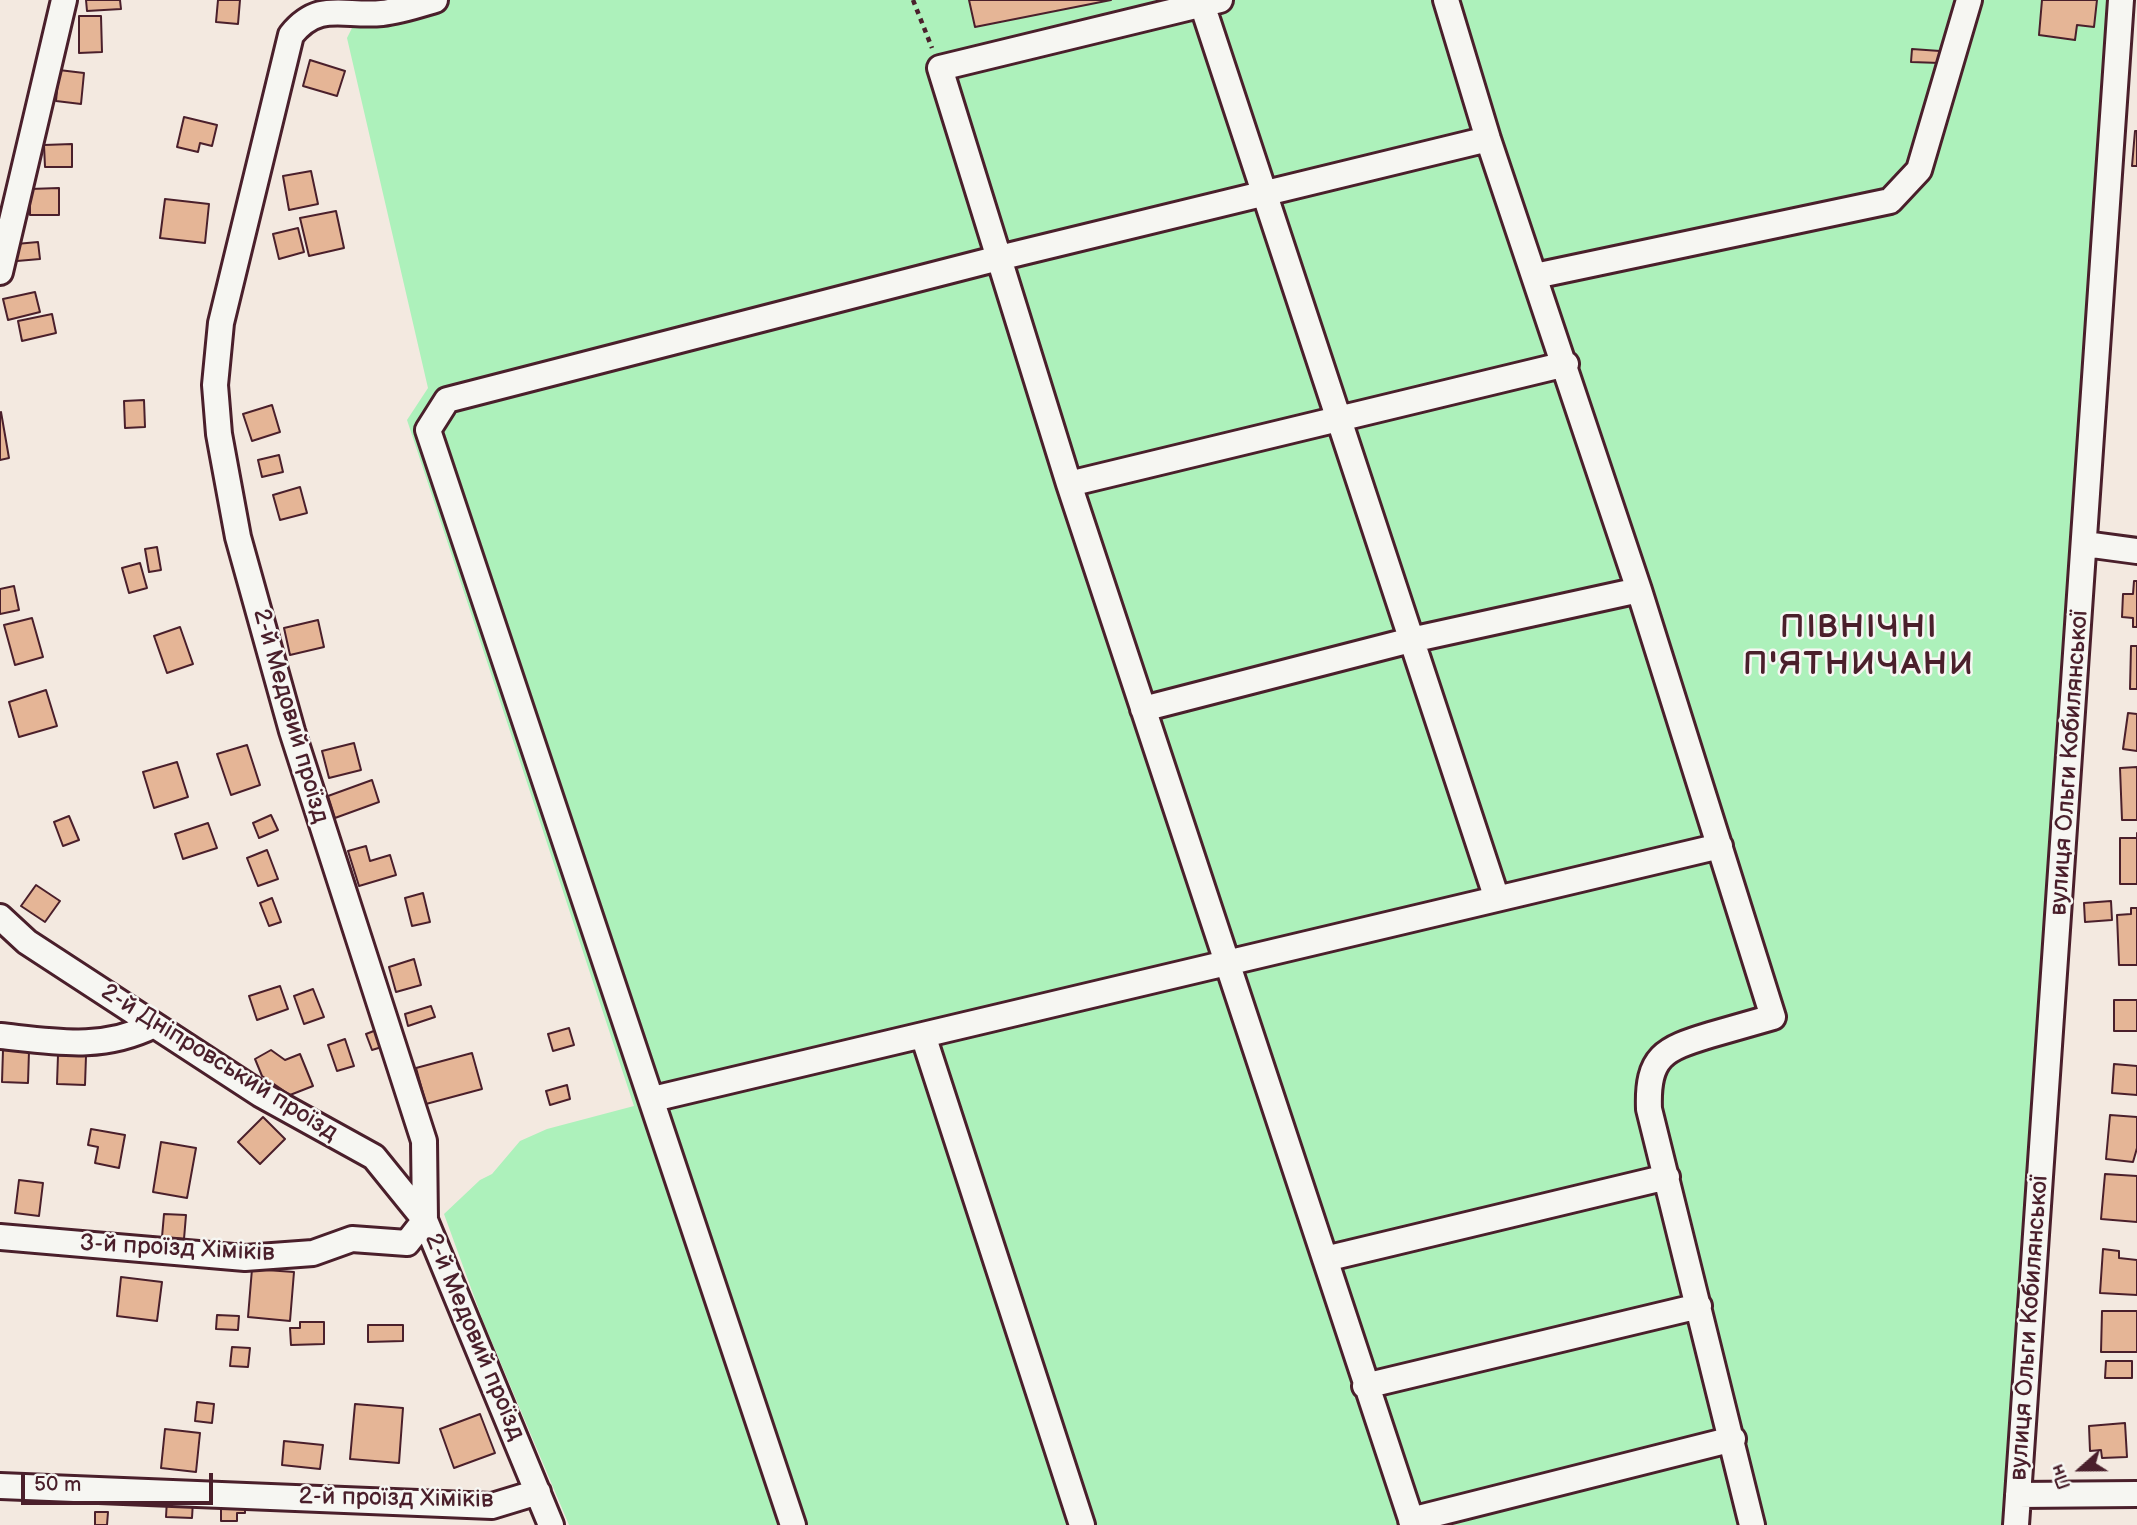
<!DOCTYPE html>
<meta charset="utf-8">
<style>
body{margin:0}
#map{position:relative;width:2137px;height:1525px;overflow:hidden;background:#f3e9e0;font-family:"Balsamiq Sans",sans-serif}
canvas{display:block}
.north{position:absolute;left:2046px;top:1434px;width:70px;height:70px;-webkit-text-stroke:5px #f6f6f2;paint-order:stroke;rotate:249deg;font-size:19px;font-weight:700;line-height:28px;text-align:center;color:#4a1f2b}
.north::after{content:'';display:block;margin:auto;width:24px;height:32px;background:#4a1f2b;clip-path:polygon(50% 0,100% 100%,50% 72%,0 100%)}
.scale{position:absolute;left:21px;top:1473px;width:192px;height:32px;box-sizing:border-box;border:4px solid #4a1f2b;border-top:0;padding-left:9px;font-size:21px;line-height:24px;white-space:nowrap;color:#4a1f2b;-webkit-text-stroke:5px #f6f6f2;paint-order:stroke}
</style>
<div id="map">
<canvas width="2137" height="1525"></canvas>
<div class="north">Пн</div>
<div class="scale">50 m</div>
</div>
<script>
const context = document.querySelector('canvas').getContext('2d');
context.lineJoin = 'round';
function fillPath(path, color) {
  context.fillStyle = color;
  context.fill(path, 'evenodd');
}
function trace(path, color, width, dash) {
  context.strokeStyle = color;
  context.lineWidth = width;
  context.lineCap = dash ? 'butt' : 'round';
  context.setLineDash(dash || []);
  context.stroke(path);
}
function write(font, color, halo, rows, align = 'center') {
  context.font = font + ' "Balsamiq Sans",sans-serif';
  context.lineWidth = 5;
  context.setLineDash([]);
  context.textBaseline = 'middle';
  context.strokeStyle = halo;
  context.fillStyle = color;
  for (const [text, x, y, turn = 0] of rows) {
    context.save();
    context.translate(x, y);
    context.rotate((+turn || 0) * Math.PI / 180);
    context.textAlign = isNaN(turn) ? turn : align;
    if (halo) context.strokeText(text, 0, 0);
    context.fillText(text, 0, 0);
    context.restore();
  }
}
fillPath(new Path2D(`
 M 435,0 L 2121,0 L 2016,1525 L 569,1525 L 483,1321 L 444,1214 L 480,1180 L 492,1174 L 520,1141 L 547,1129 L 634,1106 L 407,420 L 428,388 L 347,38 L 359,14 Z`), '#adf1bb');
const building = new Path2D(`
 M 86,0 L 120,0 L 121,9 L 87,11 Z
 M 218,0 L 240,0 L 238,24 L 216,22 Z
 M 969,0 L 1111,0 L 975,27 Z
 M 2042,0 L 2097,0 L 2094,27 L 2077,25 L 2075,40 L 2039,35 Z
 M 79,16 L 101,16 L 102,52 L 79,53 Z
 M 1912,49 L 1940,51 L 1940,63 L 1911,62 Z
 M 310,60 L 345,71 L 337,96 L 303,86 Z
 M 59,70 L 84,73 L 81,104 L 56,101 Z
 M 184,117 L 217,125 L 212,146 L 200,143 L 198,152 L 177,147 Z
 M 2135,131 L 2137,131 L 2137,166 L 2132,166 Z
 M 72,144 L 72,167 L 45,167 L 44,145 Z
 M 311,171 L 318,204 L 289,210 L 283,176 Z
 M 59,188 L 59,215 L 30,215 L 30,189 Z
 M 165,199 L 209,204 L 205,243 L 160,238 Z
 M 336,211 L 344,248 L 309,256 L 300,218 Z
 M 298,228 L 304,252 L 279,259 L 273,234 Z
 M 38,242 L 40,259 L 17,261 L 16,244 Z
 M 35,292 L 40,312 L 8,320 L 3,299 Z
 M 52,314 L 56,333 L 22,341 L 18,321 Z
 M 144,400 L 145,427 L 125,428 L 124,401 Z
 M 272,405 L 280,432 L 252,441 L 243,414 Z
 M 1,412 L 9,458 L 0,460 L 0,413 Z
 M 279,455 L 283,472 L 262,477 L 258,460 Z
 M 300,487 L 307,513 L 280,520 L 273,495 Z
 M 157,547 L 161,570 L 149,572 L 145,549 Z
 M 140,563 L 147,588 L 129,593 L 122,568 Z
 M 2134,581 L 2137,581 L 2137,627 L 2133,627 L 2133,618 L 2122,617 L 2123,594 L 2133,594 Z
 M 14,586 L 19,610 L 0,614 L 0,589 Z
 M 32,618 L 43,657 L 15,665 L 4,625 Z
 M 318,620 L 324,647 L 290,655 L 284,628 Z
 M 180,627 L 193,664 L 167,673 L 154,636 Z
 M 2131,646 L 2137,646 L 2137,689 L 2130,689 Z
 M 46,690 L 57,726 L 19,737 L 9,702 Z
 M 2128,713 L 2137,714 L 2137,751 L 2123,749 Z
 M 354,743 L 361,770 L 329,778 L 322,751 Z
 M 247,745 L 260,785 L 231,795 L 217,754 Z
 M 177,762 L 188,797 L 154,808 L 143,772 Z
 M 2137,767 L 2137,820 L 2122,820 L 2120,768 Z
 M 372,780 L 379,802 L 335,818 L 328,796 Z
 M 271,815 L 278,830 L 259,838 L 253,823 Z
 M 69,816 L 79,840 L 63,846 L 54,822 Z
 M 208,823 L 217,848 L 183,859 L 175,834 Z
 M 2137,833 L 2137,884 L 2120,884 L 2120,838 L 2137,838 Z
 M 366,846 L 370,861 L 390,855 L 396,875 L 359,886 L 348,851 Z
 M 267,850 L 278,879 L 258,886 L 247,858 Z
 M 36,885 L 60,901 L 45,922 L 21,906 Z
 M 423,893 L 430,922 L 412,926 L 405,898 Z
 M 272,898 L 281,922 L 269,926 L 260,903 Z
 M 2111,901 L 2112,920 L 2085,922 L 2084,903 Z
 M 2131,908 L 2137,908 L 2137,965 L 2119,965 L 2117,915 L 2131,914 Z
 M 414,959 L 421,985 L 396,992 L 389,967 Z
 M 280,986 L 288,1009 L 257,1020 L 249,996 Z
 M 313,989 L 324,1017 L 304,1024 L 294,996 Z
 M 2114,1000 L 2137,1000 L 2137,1031 L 2114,1031 Z
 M 431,1006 L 435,1017 L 408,1026 L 405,1014 Z
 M 569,1028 L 574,1045 L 553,1051 L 548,1034 Z
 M 379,1029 L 385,1046 L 372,1050 L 366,1034 Z
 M 345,1039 L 354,1066 L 337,1071 L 328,1045 Z
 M 3,1050 L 29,1051 L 28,1083 L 2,1082 Z
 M 271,1050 L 285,1060 L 300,1054 L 313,1086 L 290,1095 L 262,1076 L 255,1059 Z
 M 472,1053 L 482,1089 L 426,1104 L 416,1068 Z
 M 58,1055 L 86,1056 L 85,1085 L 57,1084 Z
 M 2114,1064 L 2137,1066 L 2137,1095 L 2112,1093 Z
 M 567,1085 L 570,1099 L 550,1105 L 546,1091 Z
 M 2110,1115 L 2137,1117 L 2137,1148 L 2133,1162 L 2106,1159 Z
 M 263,1117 L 285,1139 L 260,1164 L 238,1142 Z
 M 91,1129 L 125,1135 L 119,1168 L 95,1163 L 98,1147 L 88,1145 Z
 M 161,1142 L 196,1148 L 187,1198 L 153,1192 Z
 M 2105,1174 L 2137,1176 L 2137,1222 L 2101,1219 Z
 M 19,1180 L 43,1183 L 39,1216 L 15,1213 Z
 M 164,1214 L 186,1215 L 184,1239 L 162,1237 Z
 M 2103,1249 L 2119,1251 L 2119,1258 L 2137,1260 L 2137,1295 L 2100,1293 Z
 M 252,1269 L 294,1272 L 290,1321 L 248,1317 Z
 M 121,1277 L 162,1282 L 157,1321 L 117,1316 Z
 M 2102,1311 L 2137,1311 L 2137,1352 L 2101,1352 Z
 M 217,1315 L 239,1316 L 238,1330 L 216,1329 Z
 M 300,1322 L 324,1322 L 324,1344 L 291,1345 L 290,1328 L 300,1328 Z
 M 368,1325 L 403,1325 L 403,1341 L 368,1342 Z
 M 232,1347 L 250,1348 L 248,1367 L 230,1366 Z
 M 2106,1361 L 2132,1361 L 2132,1378 L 2105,1378 Z
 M 197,1402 L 214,1404 L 212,1423 L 195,1421 Z
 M 355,1404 L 403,1408 L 399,1463 L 350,1459 Z
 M 480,1414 L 495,1453 L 454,1468 L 440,1429 Z
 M 2125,1423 L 2127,1457 L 2102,1458 L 2101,1450 L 2090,1451 L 2089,1426 Z
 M 165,1429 L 200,1433 L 196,1472 L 161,1468 Z
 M 284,1441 L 323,1445 L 320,1469 L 282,1465 Z
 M 167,1499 L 193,1501 L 192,1518 L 166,1517 Z
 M 221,1500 L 245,1500 L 245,1513 L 237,1513 L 237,1521 L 221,1521 Z
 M 95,1512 L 108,1512 L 107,1525 L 95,1525 Z`);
fillPath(building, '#e5b596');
trace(building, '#4a1f2b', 2);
const minor = new Path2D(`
 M 435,0 C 418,5 400,11 382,13 C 344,17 319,0 291,35 L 221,323 L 215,385 L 219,434 L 238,537 L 292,731 L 424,1141 L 425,1220 L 551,1525
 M 1220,0 L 940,68 L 1069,484 L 1413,1525
 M 1446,0 L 1488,139 L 1639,590 L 1773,1017 C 1752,1023 1731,1029 1710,1035 C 1664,1049 1647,1056 1649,1109 L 1752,1525
 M 1202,4 L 1496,896
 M 0,272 L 64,0
 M 1535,276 L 1890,201 L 1919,170 L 1969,0
 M 1069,484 L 1566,364
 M 2085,544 L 2137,551
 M 1143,709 L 1411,640 L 1639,590
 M 0,917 L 27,942 L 260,1094 L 374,1157 L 425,1220
 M 923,1035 L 1082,1525
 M 0,1036 C 56,1042 102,1051 154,1025
 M 653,1099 L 1720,846
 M 0,1237 L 245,1258 L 313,1253 L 352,1239 L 407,1243 L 425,1220
 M 1325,1259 L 1667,1177
 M 1365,1386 L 1699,1306
 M 0,1486 L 492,1506 L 538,1492
 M 2018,1495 L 2137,1494
 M 1411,1520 L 1733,1439
 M 793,1525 L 428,430 L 447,400 L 999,258 L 1488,139
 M 2016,1525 L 2121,0`);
trace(minor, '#4a1f2b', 30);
trace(new Path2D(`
 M 913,0 L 932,48`), '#4a1f2b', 4.5, [5, 5]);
trace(minor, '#f6f6f2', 24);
write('24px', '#4a1f2b', '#f6f6f2', [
 ["2-й Медовий проїзд",290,716,74],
 ["вулиця Ольги Кобилянської",2070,763,-86],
 ["2-й Дніпровський проїзд",219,1063,32],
 ["3-й проїзд Хіміків",177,1249,3],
 ["вулиця Ольги Кобилянської",2030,1328,-86],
 ["2-й Медовий проїзд",474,1337,67],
 ["2-й проїзд Хіміків",396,1499,1]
]);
context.letterSpacing = '2px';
write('bold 32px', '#4a1f2b', '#f6f6f2', [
 ["ПІВНІЧНІ",1859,629],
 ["П'ЯТНИЧАНИ",1859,666]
]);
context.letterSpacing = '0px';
</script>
